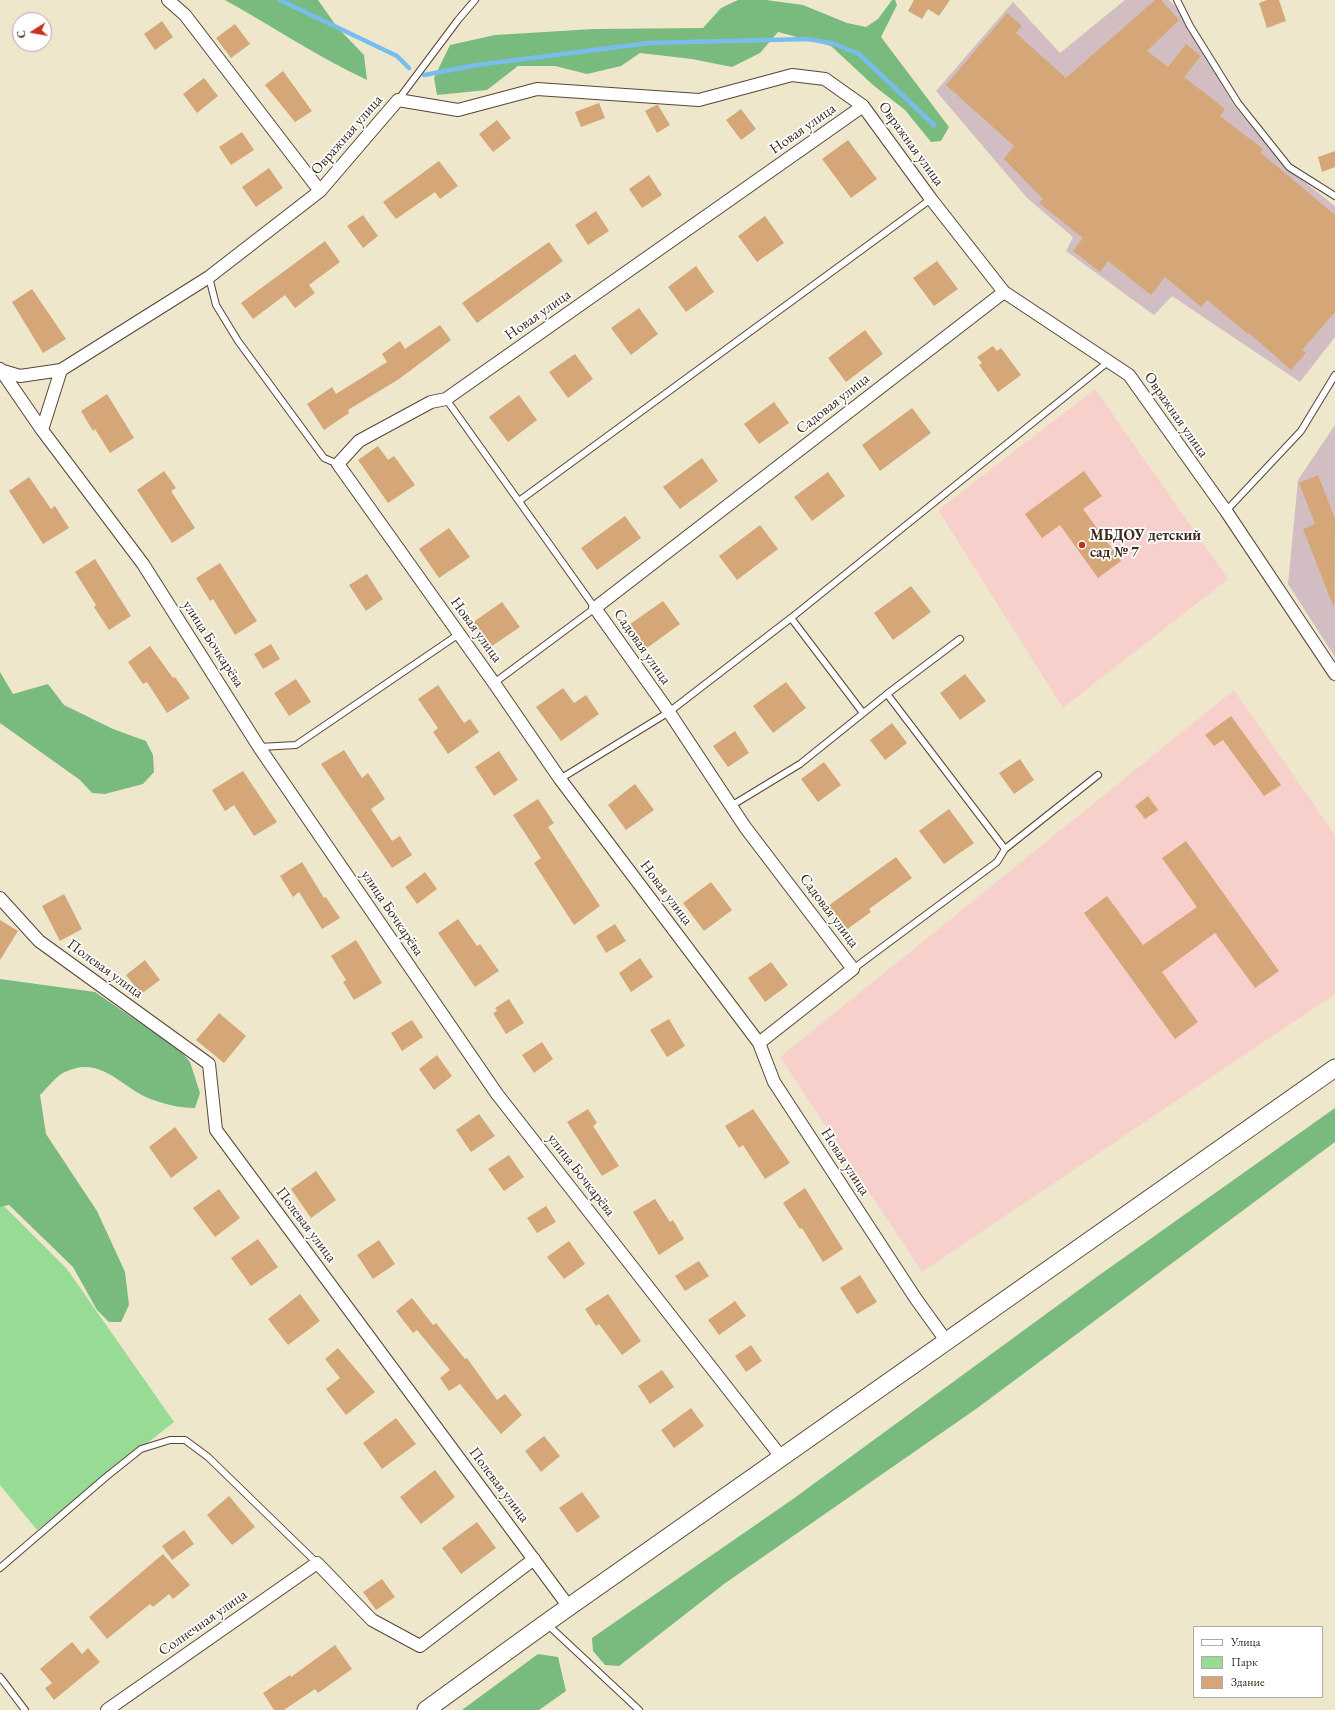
<!DOCTYPE html>
<meta charset="utf-8">
<style>
body{margin:0}
#map{position:relative;width:1335px;height:1710px;overflow:hidden;background:#eee7cc;font-family:"EB Garamond",serif}
canvas{display:block}
.legend{position:absolute;left:1193px;top:1626px;width:130px;height:72px;box-sizing:border-box;background:#fff;border:1px solid #b1aaa5;margin:0;padding:5px 7px;list-style:none;font-size:12px;color:#3b2a1e}
.legend li{display:flex;align-items:center;gap:8px;height:20px}
.legend b{width:20px;border:1px solid #b1aaa5}
.north{position:absolute;left:12px;top:12px;width:40px;height:40px;box-sizing:border-box;background:#fff;border:1px solid #b1aaa5;border-radius:50%;rotate:259deg;font-size:11px;font-weight:700;line-height:16px;text-align:center;color:#3b2a1e}
.north::after{content:'';display:block;margin:auto;width:14px;height:18px;background:#c8321e;clip-path:polygon(50% 0,100% 100%,50% 72%,0 100%)}
</style>
<div id="map">
<canvas width="1335" height="1710"></canvas>
<ul class="legend">
<li><b style="height:5px;background:#fff"></b>Улица</li>
<li><b style="height:11px;background:#97db94"></b>Парк</li>
<li><b style="height:11px;background:#d5a778"></b>Здание</li>
</ul>
<div class="north">С</div>
</div>
<script>
const context = document.querySelector('canvas').getContext('2d');
context.lineJoin = 'round';
function fillPath(path, color) {
  context.fillStyle = color;
  context.fill(path, 'evenodd');
}
function trace(path, color, width, dash) {
  context.strokeStyle = color;
  context.lineWidth = width;
  context.lineCap = dash ? 'butt' : 'round';
  context.setLineDash(dash || []);
  context.stroke(path);
}
function write(font, color, halo, rows, align = 'center') {
  context.font = font + ' "EB Garamond",serif';
  context.lineWidth = 3.5;
  context.setLineDash([]);
  context.textBaseline = 'middle';
  context.strokeStyle = halo;
  context.fillStyle = color;
  for (const [text, x, y, turn = 0] of rows) {
    context.save();
    context.translate(x, y);
    context.rotate((+turn || 0) * Math.PI / 180);
    context.textAlign = isNaN(turn) ? turn : align;
    if (halo) context.strokeText(text, 0, 0);
    context.fillText(text, 0, 0);
    context.restore();
  }
}
fillPath(new Path2D(`
 M 1095,389 L 1228,579 L 1063,708 L 938,510 Z
 M 1234,690 L 1335,835 L 1335,994 L 922,1272 L 780,1057 Z`), '#f7d0cb');
fillPath(new Path2D(`
 M 1125,0 L 1169,0 L 1178,9 L 1235,107 L 1287,168 L 1335,206 L 1335,337 L 1300,382 L 1172,296 L 1154,315 L 1066,251 L 1073,237 L 1027,198 L 936,91 L 1013,2 L 1060,53 Z
 M 1335,425 L 1335,657 L 1288,584 L 1298,480 Z`), '#d2bec2');
fillPath(new Path2D(`
 M 0,1202 L 67,1269 L 174,1422 L 37,1530 L 0,1485 Z`), '#97db94');
fillPath(new Path2D(`
 M 225,0 L 318,0 L 337,27 L 364,55 L 367,80 C 318,57 272,26 225,0 Z
 M 738,0 L 766,0 L 803,5 L 847,23 L 866,27 L 878,19 L 892,0 L 895,0 L 897,5 L 881,37 L 949,127 L 941,141 L 931,142 L 905,110 L 873,85 L 831,46 L 778,32 L 760,53 L 732,67 L 692,59 L 640,53 L 621,66 L 587,74 L 555,66 L 518,66 L 487,90 L 437,95 L 434,78 L 450,45 L 495,35 L 594,29 L 703,28 L 721,8 Z
 M 0,672 L 13,694 L 48,684 L 64,705 L 113,729 L 146,741 L 153,755 L 154,772 L 143,784 L 105,794 L 92,793 L 80,780 L 0,723 Z
 M 0,979 L 95,992 L 180,1050 L 190,1062 L 200,1093 L 195,1108 C 178,1108 164,1104 148,1098 C 119,1085 100,1055 65,1072 C 56,1076 47,1088 40,1095 L 46,1134 L 97,1211 L 125,1272 L 129,1305 L 121,1322 L 109,1322 L 97,1310 L 73,1267 L 9,1205 L 0,1207 Z
 M 1335,1108 L 1335,1142 L 976,1409 L 724,1584 L 619,1666 L 605,1665 L 593,1651 L 592,1638 L 793,1499 L 1098,1276 Z
 M 538,1654 L 558,1657 L 566,1691 L 539,1710 L 462,1710 Z`), '#79bb7e');
trace(new Path2D(`
 M 280,0 L 397,56 L 409,68
 M 424,75 L 477,65 L 649,43 L 807,39 L 832,43 L 859,54 L 934,125`), '#79bdef', 4.5);
fillPath(new Path2D(`
 M 914,0 L 950,0 L 939,16 L 928,9 L 922,19 L 908,11 Z
 M 1155,0 L 1161,0 L 1179,20 L 1147,51 L 1168,67 L 1186,44 L 1201,56 L 1184,77 L 1225,109 L 1220,116 L 1263,149 L 1261,153 L 1335,215 L 1335,312 L 1302,350 L 1306,353 L 1291,370 L 1249,333 L 1248,334 L 1207,300 L 1201,307 L 1165,277 L 1151,295 L 1108,261 L 1100,272 L 1073,251 L 1083,238 L 1039,203 L 1043,199 L 1004,159 L 1014,146 L 946,85 L 1007,13 L 1022,26 L 1016,33 L 1066,78 Z
 M 1267,0 L 1279,0 L 1286,21 L 1267,28 L 1259,3 Z
 M 162,21 L 173,37 L 155,50 L 144,34 Z
 M 235,24 L 250,44 L 231,58 L 216,38 Z
 M 283,71 L 312,111 L 295,122 L 265,85 Z
 M 204,78 L 218,96 L 197,113 L 183,94 Z
 M 599,103 L 605,118 L 581,127 L 575,112 Z
 M 656,105 L 658,105 L 670,125 L 657,133 L 645,111 Z
 M 741,109 L 756,129 L 741,140 L 726,120 Z
 M 497,120 L 511,138 L 493,152 L 479,134 Z
 M 242,132 L 254,150 L 231,165 L 219,147 Z
 M 848,140 L 877,179 L 851,198 L 822,159 Z
 M 1335,151 L 1335,167 L 1322,172 L 1318,157 Z
 M 439,161 L 458,186 L 440,199 L 435,192 L 396,219 L 383,202 Z
 M 269,168 L 283,188 L 256,207 L 242,187 Z
 M 649,175 L 662,195 L 642,208 L 629,189 Z
 M 596,211 L 609,231 L 588,245 L 575,225 Z
 M 363,215 L 378,236 L 363,248 L 347,226 Z
 M 765,216 L 784,243 L 757,262 L 738,236 Z
 M 325,241 L 340,262 L 309,285 L 315,293 L 295,308 L 285,295 L 253,319 L 241,303 Z
 M 549,242 L 563,261 L 477,323 L 462,303 Z
 M 937,261 L 958,289 L 934,306 L 913,278 Z
 M 696,266 L 714,292 L 686,312 L 668,287 Z
 M 32,289 L 66,339 L 43,353 L 12,302 Z
 M 639,308 L 658,334 L 631,355 L 611,328 Z
 M 440,325 L 451,340 L 399,379 L 348,410 L 349,413 L 324,430 L 307,404 L 332,387 L 336,394 L 387,362 L 382,354 L 400,341 L 405,349 Z
 M 865,330 L 883,354 L 846,382 L 828,358 Z
 M 993,346 L 997,351 L 1001,348 L 1021,375 L 998,392 L 979,365 L 982,363 L 977,357 Z
 M 575,354 L 593,379 L 568,398 L 549,372 Z
 M 107,394 L 134,438 L 110,453 L 95,429 L 93,431 L 81,411 Z
 M 519,395 L 537,420 L 508,442 L 489,417 Z
 M 774,402 L 789,423 L 759,444 L 744,424 Z
 M 912,408 L 931,433 L 880,471 L 862,445 Z
 M 378,446 L 388,460 L 394,456 L 415,485 L 388,503 L 358,460 Z
 M 702,458 L 718,481 L 680,509 L 663,487 Z
 M 164,471 L 176,488 L 171,491 L 195,528 L 172,543 L 137,490 Z
 M 1084,471 L 1102,496 L 1083,509 L 1121,561 L 1098,578 L 1060,525 L 1042,538 L 1025,514 Z
 M 828,472 L 845,496 L 812,521 L 794,497 Z
 M 1318,475 L 1335,519 L 1334,608 L 1303,529 L 1315,524 L 1299,483 Z
 M 29,477 L 51,509 L 55,506 L 69,528 L 43,544 L 9,491 Z
 M 625,516 L 641,538 L 597,570 L 581,548 Z
 M 760,525 L 778,549 L 737,580 L 719,556 Z
 M 449,528 L 470,557 L 439,578 L 419,549 Z
 M 95,559 L 131,616 L 109,630 L 94,607 L 96,605 L 75,572 Z
 M 220,563 L 257,621 L 235,635 L 213,599 L 210,601 L 196,578 Z
 M 367,574 L 383,599 L 366,611 L 349,585 Z
 M 911,586 L 931,612 L 893,640 L 874,613 Z
 M 663,601 L 680,624 L 640,653 L 623,629 Z
 M 502,602 L 520,627 L 489,648 L 472,623 Z
 M 271,644 L 280,659 L 263,669 L 254,654 Z
 M 150,646 L 173,678 L 175,677 L 190,698 L 167,713 L 147,682 L 143,684 L 128,662 Z
 M 965,674 L 986,701 L 960,720 L 940,693 Z
 M 296,679 L 311,702 L 289,716 L 274,693 Z
 M 786,682 L 806,708 L 773,733 L 753,706 Z
 M 438,685 L 464,723 L 470,719 L 479,732 L 448,754 L 433,732 L 438,728 L 418,699 Z
 M 563,688 L 574,703 L 586,695 L 599,714 L 561,741 L 536,707 Z
 M 1231,716 L 1281,785 L 1264,796 L 1223,740 L 1214,746 L 1205,735 Z
 M 892,723 L 907,743 L 885,760 L 870,740 Z
 M 735,731 L 749,753 L 728,767 L 713,746 Z
 M 344,750 L 362,778 L 368,773 L 385,799 L 371,809 L 392,841 L 400,836 L 412,855 L 392,868 L 321,764 Z
 M 499,751 L 518,780 L 494,796 L 475,767 Z
 M 1020,759 L 1034,780 L 1014,794 L 999,773 Z
 M 824,762 L 841,785 L 818,802 L 801,779 Z
 M 243,771 L 277,822 L 254,836 L 234,805 L 225,811 L 212,790 Z
 M 635,784 L 654,810 L 626,830 L 608,805 Z
 M 1148,796 L 1158,810 L 1145,819 L 1135,806 Z
 M 538,799 L 554,823 L 548,827 L 600,906 L 574,925 L 534,863 L 541,858 L 513,815 Z
 M 949,809 L 974,843 L 944,864 L 919,831 Z
 M 1186,841 L 1279,971 L 1255,988 L 1215,933 L 1162,972 L 1198,1022 L 1175,1039 L 1084,913 L 1107,896 L 1143,945 L 1197,907 L 1162,858 Z
 M 896,857 L 912,878 L 869,909 L 871,912 L 846,930 L 828,906 Z
 M 302,862 L 324,898 L 326,897 L 340,918 L 322,929 L 299,892 L 293,897 L 280,876 Z
 M 425,872 L 437,889 L 417,904 L 405,887 Z
 M 711,882 L 732,910 L 704,931 L 683,903 Z
 M 64,894 L 82,929 L 60,941 L 42,906 Z
 M 458,919 L 477,946 L 480,944 L 499,971 L 475,987 L 438,933 Z
 M 0,920 L 18,931 L 0,960 Z
 M 615,924 L 626,941 L 606,953 L 596,936 Z
 M 356,940 L 382,983 L 354,1000 L 343,982 L 346,980 L 331,956 Z
 M 640,958 L 653,977 L 631,992 L 619,973 Z
 M 145,960 L 160,980 L 141,994 L 126,975 Z
 M 771,962 L 788,985 L 765,1002 L 748,978 Z
 M 509,999 L 524,1023 L 506,1034 L 493,1013 L 497,1011 L 495,1008 Z
 M 219,1013 L 246,1036 L 224,1063 L 196,1040 Z
 M 669,1019 L 685,1046 L 667,1057 L 650,1030 Z
 M 412,1020 L 423,1037 L 402,1051 L 391,1033 Z
 M 542,1042 L 553,1059 L 534,1073 L 522,1055 Z
 M 437,1055 L 452,1076 L 434,1090 L 419,1069 Z
 M 588,1109 L 597,1123 L 593,1126 L 619,1166 L 602,1176 L 567,1122 Z
 M 753,1109 L 790,1163 L 765,1179 L 743,1145 L 739,1148 L 725,1126 Z
 M 479,1114 L 495,1136 L 471,1152 L 456,1130 Z
 M 175,1127 L 198,1158 L 171,1178 L 149,1147 Z
 M 509,1155 L 524,1177 L 504,1191 L 488,1169 Z
 M 316,1171 L 336,1200 L 311,1218 L 291,1189 Z
 M 805,1188 L 843,1249 L 823,1262 L 802,1228 L 800,1229 L 783,1203 Z
 M 219,1189 L 240,1218 L 215,1237 L 193,1208 Z
 M 655,1199 L 670,1222 L 673,1220 L 684,1239 L 659,1255 L 633,1212 Z
 M 546,1206 L 556,1222 L 537,1233 L 527,1218 Z
 M 258,1239 L 278,1267 L 251,1286 L 231,1258 Z
 M 379,1240 L 395,1264 L 373,1279 L 357,1255 Z
 M 569,1241 L 585,1264 L 564,1279 L 547,1257 Z
 M 699,1261 L 709,1276 L 685,1291 L 675,1276 Z
 M 860,1275 L 877,1302 L 857,1314 L 840,1288 Z
 M 300,1294 L 320,1321 L 288,1345 L 268,1319 Z
 M 608,1294 L 641,1341 L 622,1355 L 599,1324 L 596,1326 L 585,1309 Z
 M 412,1298 L 433,1325 L 436,1323 L 465,1359 L 467,1358 L 497,1400 L 505,1394 L 522,1415 L 501,1434 L 460,1384 L 449,1391 L 440,1378 L 450,1370 L 417,1330 L 413,1333 L 396,1311 Z
 M 735,1301 L 746,1316 L 719,1335 L 708,1320 Z
 M 751,1345 L 762,1361 L 746,1372 L 735,1356 Z
 M 338,1348 L 375,1392 L 346,1415 L 326,1389 L 340,1378 L 325,1359 Z
 M 662,1370 L 674,1387 L 650,1404 L 638,1386 Z
 M 691,1408 L 704,1426 L 674,1448 L 661,1430 Z
 M 396,1418 L 416,1444 L 382,1469 L 363,1443 Z
 M 544,1436 L 560,1456 L 541,1472 L 525,1451 Z
 M 435,1470 L 455,1497 L 421,1524 L 400,1497 Z
 M 582,1492 L 600,1517 L 577,1533 L 559,1508 Z
 M 229,1496 L 255,1527 L 232,1545 L 207,1515 Z
 M 477,1522 L 496,1548 L 461,1574 L 442,1548 Z
 M 184,1530 L 194,1544 L 172,1560 L 162,1546 Z
 M 163,1554 L 190,1585 L 173,1599 L 169,1594 L 153,1607 L 150,1604 L 107,1639 L 89,1617 Z
 M 382,1579 L 395,1597 L 376,1610 L 363,1592 Z
 M 72,1642 L 82,1654 L 88,1648 L 100,1662 L 54,1700 L 45,1688 L 52,1683 L 40,1669 Z
 M 335,1645 L 352,1669 L 318,1693 L 315,1689 L 284,1710 L 274,1710 L 263,1693 L 290,1675 L 291,1677 Z`), '#d5a778');
const service = new Path2D(`
 M 1177,0 L 1190,26 L 1238,103 L 1277,152 L 1289,167 L 1335,196
 M 398,100 L 458,20 L 475,0
 M 209,277 L 216,305 L 238,341 L 324,458 L 338,464
 M 446,399 L 595,608 L 494,683
 M 519,501 L 931,199
 M 1226,511 L 1301,431 L 1335,375
 M 791,618 L 863,713
 M 887,694 L 1005,849
 M 259,747 L 296,745 L 459,634
 M 560,779 L 669,712 L 791,618 L 1108,362
 M 731,806 L 800,764 L 887,694 L 960,639
 M 853,969 L 997,862 L 1005,849 L 1098,775
 M 0,1568 L 106,1477 L 141,1449 L 170,1440 L 185,1440 L 208,1457 L 317,1563
 M 547,1624 L 639,1710
 M 0,1677 L 25,1710`);
const minor = new Path2D(`
 M 168,0 L 185,15 L 320,191 L 398,100 L 458,110 L 537,89 L 699,100 L 792,75 L 825,79 L 863,106 L 931,199 L 1004,292 L 1129,375 L 1226,511 L 1335,674
 M 863,106 L 446,399 L 431,402 L 359,441 L 338,464 L 494,683 L 560,779 L 759,1043 L 774,1082 L 916,1299 L 947,1342
 M 0,369 L 42,430 L 143,564 L 259,747 L 497,1094 L 782,1458
 M 0,370 L 20,376 L 61,370
 M 42,430 L 61,370 L 209,277 L 320,191
 M 0,898 L 39,941 L 209,1064 L 216,1130 L 569,1607
 M 759,1043 L 853,969 L 745,827 L 669,712 L 595,608 L 1004,292
 M 107,1710 L 317,1563 L 372,1620 L 420,1646 L 534,1559`);
const secondary = new Path2D(`
 M 426,1710 L 546,1623 L 1335,1068`);
trace(service, '#564638', 8);
trace(minor, '#564638', 14);
trace(secondary, '#564638', 19);
trace(service, '#fff', 6);
trace(minor, '#fff', 12);
trace(secondary, '#fff', 17);
for (const [x, y, r, color] of [
 [1082,545,4,"#c8321e"]
]) {
  const dot = new Path2D();
  dot.arc(x, y, r, 0, 2 * Math.PI);
  context.fillStyle = color;
  context.fill(dot);
  trace(dot, '#fff', 1.5);
}
write('15px', '#3b2a1e', '#fff', [
 ["Новая улица",803,129,-35],
 ["Овражная улица",347,135,-49],
 ["Овражная улица",911,144,54],
 ["Новая улица",538,315,-35],
 ["Садовая улица",833,404,-38],
 ["Овражная улица",1176,415,55],
 ["Новая улица",476,630,54],
 ["улица Бочкарёва",213,644,57],
 ["Садовая улица",642,647,55],
 ["Новая улица",666,893,53],
 ["Садовая улица",829,911,53],
 ["улица Бочкарёва",392,913,56],
 ["Полевая улица",105,969,36],
 ["Новая улица",845,1162,57],
 ["улица Бочкарёва",581,1175,52],
 ["Полевая улица",306,1225,53],
 ["Полевая улица",499,1485,53],
 ["Солнечная улица",203,1623,-35]
]);
write('bold 15px', '#3b2a1e', '#fff', [
 ["МБДОУ детский",1090,536],
 ["сад № 7",1090,553]
], 'left');
</script>
